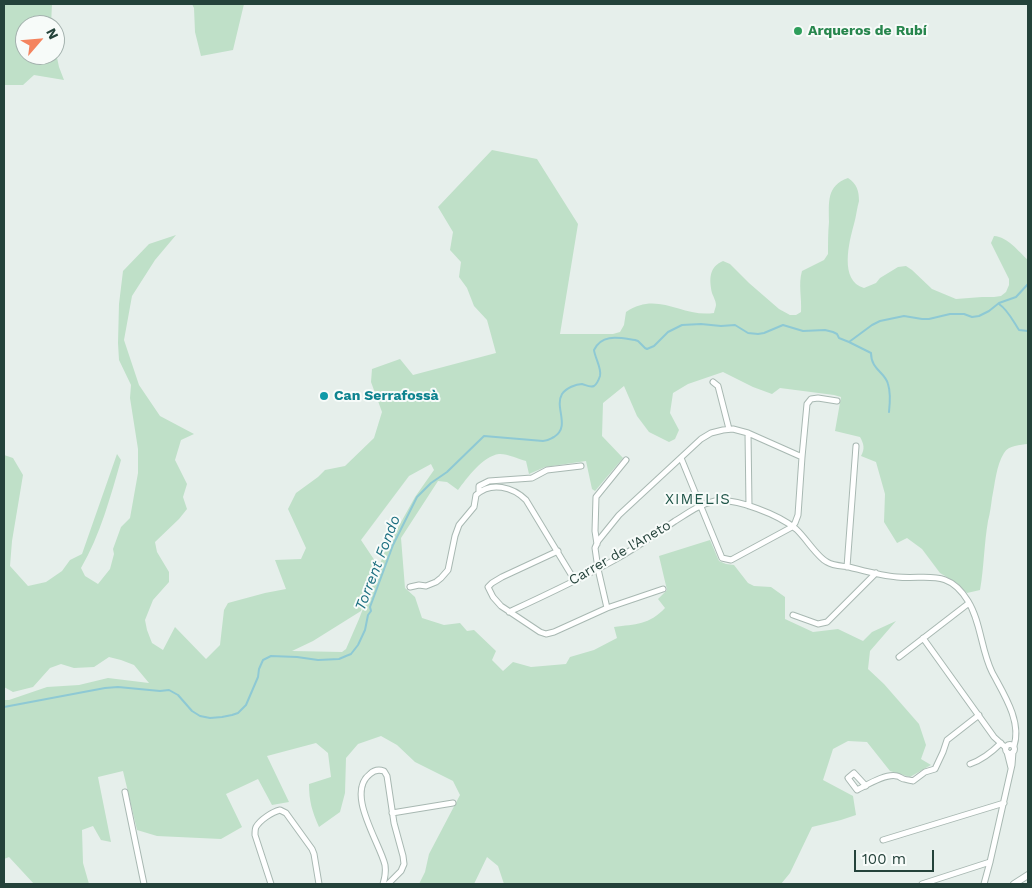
<!DOCTYPE html>
<meta charset="utf-8">
<style>
body{margin:0}
#map{position:relative;width:1032px;height:888px;overflow:hidden;background:#e6efeb;font-family:"Work Sans",sans-serif}
canvas{display:block}
.frame{position:absolute;inset:0;border:5px solid #24423a;pointer-events:none}
.north{position:absolute;left:15px;top:15px;width:50px;height:50px;box-sizing:border-box;background:#f7fbf9;border:1px solid #a3b1ad;border-radius:50%;rotate:63deg;font-size:14px;font-weight:700;line-height:20px;text-align:center;color:#24423a}
.north::after{content:'';display:block;margin:auto;width:18px;height:22px;background:#f4845f;clip-path:polygon(50% 0,100% 100%,50% 72%,0 100%)}
.scale{position:absolute;left:854px;top:850px;width:80px;height:22px;box-sizing:border-box;border:2px solid #24423a;border-top:0;padding-left:6px;font-size:15px;line-height:18px;white-space:nowrap;color:#24423a;-webkit-text-stroke:4px #f7fbf9;paint-order:stroke}
</style>
<div id="map">
<canvas width="1032" height="888"></canvas>
<div class="frame"></div>
<div class="north">N</div>
<div class="scale">100 m</div>
</div>
<script>
const context = document.querySelector('canvas').getContext('2d');
context.lineJoin = 'round';
function fillPath(path, color) {
  context.fillStyle = color;
  context.fill(path, 'evenodd');
}
function trace(path, color, width, dash) {
  context.strokeStyle = color;
  context.lineWidth = width;
  context.lineCap = dash ? 'butt' : 'round';
  context.setLineDash(dash || []);
  context.stroke(path);
}
function write(font, color, halo, rows, align = 'center') {
  context.font = font + ' "Work Sans",sans-serif';
  context.lineWidth = 4;
  context.setLineDash([]);
  context.textBaseline = 'middle';
  context.strokeStyle = halo;
  context.fillStyle = color;
  for (const [text, x, y, turn = 0] of rows) {
    context.save();
    context.translate(x, y);
    context.rotate((+turn || 0) * Math.PI / 180);
    context.textAlign = isNaN(turn) ? turn : align;
    if (halo) context.strokeText(text, 0, 0);
    context.fillText(text, 0, 0);
    context.restore();
  }
}
fillPath(new Path2D(`
 M 4,4 L 52,4 L 51,25 L 25,25 L 25,55 L 55,55 L 55,48 L 59,67 L 64,80 L 34,75 L 23,85 L 4,85 Z
 M 192,4 L 244,4 L 233,50 L 201,56 L 195,32 L 194,8 Z
 M 492,150 L 537,159 L 578,224 L 560,334 L 613,334 L 620,332 L 624,325 L 626,312 C 658,290 682,318 714,313 C 714,311 716,307 716,305 C 716,301 713,296 712,293 C 709,279 709,267 723,261 L 730,264 L 749,283 L 779,309 L 790,315 L 796,315 L 801,312 C 802,298 798,284 802,271 L 824,260 L 828,254 C 828,243 828,232 829,222 C 829,202 826,186 848,178 C 857,184 859,191 859,201 C 857,208 856,217 854,224 C 849,242 839,281 864,288 L 876,283 L 880,278 L 898,267 L 906,266 L 912,270 L 932,289 L 956,299 L 982,297 L 994,297 L 1001,296 L 1006,292 L 1009,285 L 1009,279 L 991,243 L 994,236 C 1008,237 1018,251 1028,260 L 1028,444 C 1020,445 1009,445 1004,453 C 996,466 995,484 992,498 C 991,506 990,513 988,521 C 984,544 984,567 980,590 L 967,593 L 957,583 L 940,573 L 922,549 L 907,538 L 897,543 L 884,522 L 885,494 L 876,462 L 861,456 C 865,449 864,444 860,437 L 835,431 L 841,397 L 834,395 L 780,388 L 772,394 L 753,387 L 723,372 L 688,384 L 673,393 L 670,413 L 679,430 L 675,439 L 669,442 L 649,432 L 637,416 L 624,386 L 603,403 L 602,436 L 623,458 L 595,491 L 592,489 L 586,461 L 545,467 L 529,474 L 526,461 C 519,459 505,453 499,454 C 483,456 467,478 458,490 L 447,482 L 438,481 L 401,538 L 405,588 L 415,597 L 422,618 L 444,625 L 460,623 L 467,631 L 474,630 L 496,651 L 492,660 L 503,671 L 513,662 L 531,667 L 566,664 L 570,657 L 594,650 L 617,638 L 614,627 C 636,624 649,625 665,608 L 658,599 L 667,590 L 659,556 L 710,540 L 719,561 L 726,564 L 734,565 L 748,583 L 754,586 L 771,587 L 785,597 L 785,619 L 813,632 L 838,629 L 863,641 L 872,632 L 896,621 L 870,651 L 868,669 L 884,684 L 919,724 L 926,745 L 921,759 L 931,765 L 910,777 L 890,771 L 867,742 L 848,741 L 833,749 L 823,780 L 853,796 L 856,815 L 841,820 L 812,827 L 790,873 L 781,884 L 504,884 L 498,866 L 487,857 L 474,884 L 419,884 L 425,872 L 429,854 L 460,795 L 453,781 L 415,762 L 397,745 L 381,736 L 358,744 L 346,758 L 345,793 L 340,812 L 319,827 C 312,811 309,801 309,784 L 331,777 L 328,753 L 316,743 L 267,756 L 289,802 L 272,805 L 258,779 L 226,794 L 242,827 L 221,839 L 157,836 L 137,830 L 123,771 L 98,777 L 111,842 L 101,840 L 93,826 L 82,830 L 83,863 L 89,884 L 34,884 L 9,857 L 4,859 L 4,700 L 9,700 L 47,687 L 79,685 L 108,678 L 149,683 L 134,665 L 121,660 L 109,657 L 94,667 L 74,668 L 61,664 L 50,668 L 33,687 L 13,692 L 4,687 L 4,455 L 13,458 L 23,475 L 12,541 L 10,566 L 28,586 L 46,582 L 62,571 L 70,560 L 82,554 L 117,454 L 121,460 C 111,495 100,536 81,568 L 85,576 L 98,584 L 110,569 L 114,554 L 113,549 L 121,527 L 130,518 L 138,473 L 138,449 L 130,398 L 131,385 L 119,360 L 118,343 L 119,304 L 123,271 L 149,244 L 176,235 L 155,260 L 132,296 L 124,340 L 139,385 L 160,416 L 194,434 L 181,440 L 175,460 L 187,484 L 183,497 L 187,509 L 179,519 L 155,542 L 157,552 L 169,572 L 169,582 L 153,600 L 145,620 L 147,630 L 152,643 L 163,650 L 175,627 L 206,659 L 220,645 L 224,610 L 228,603 L 265,593 L 286,589 L 275,560 L 301,559 L 306,548 L 288,509 L 296,493 L 318,477 L 325,470 L 345,466 L 374,438 L 382,412 L 371,382 L 372,369 L 400,359 L 413,375 L 496,353 L 487,320 L 474,306 L 467,288 L 459,277 L 461,262 L 450,250 L 453,232 L 438,207 ZM 431,464 L 434,470 L 415,497 L 385,551 L 359,619 L 346,649 L 342,652 L 292,651 L 313,641 L 361,611 L 375,561 L 361,540 L 409,476 Z`), '#bfe0c8');
trace(new Path2D(`
 M 999,304 C 1008,310 1013,321 1019,330 L 1028,331
 M 849,342 L 871,353 C 871,370 885,372 888,384 C 891,393 890,403 889,412
 M 4,707 L 105,688 L 118,687 L 160,691 L 169,690 L 178,695 L 192,711 L 200,716 L 210,718 L 222,717 L 232,715 L 238,713 L 246,705 L 258,677 L 259,669 L 263,660 L 271,656 L 297,657 L 318,660 L 339,659 L 346,656 L 351,654 L 358,645 L 365,630 L 368,615 L 371,611 L 370,607 L 373,599 L 393,545 L 417,497 L 431,483 L 447,472 L 484,436 L 543,441 C 548,441 550,439 554,437 C 571,426 554,408 562,394 C 566,388 576,384 582,384 C 586,385 590,388 594,386 C 597,384 599,379 600,376 C 602,369 595,358 594,350 C 602,333 620,338 635,340 L 638,341 L 645,348 L 647,349 L 654,346 L 668,332 L 682,325 L 701,324 L 721,326 L 735,325 L 748,333 L 758,334 L 764,333 L 783,325 L 803,331 L 825,330 L 833,332 L 837,334 L 839,338 L 849,342 L 872,325 L 880,321 L 904,316 L 922,319 L 929,319 L 950,314 L 964,314 L 972,317 L 979,316 L 989,311 L 999,303 L 1016,297 L 1028,284`), '#8ec9d4', 2);
const minor = new Path2D(`
 M 713,382 L 718,386 L 729,429
 M 748,433 L 749,506
 M 681,458 L 722,558 L 731,560 L 792,527 L 795,523 L 798,515 L 802,457 L 807,404 L 811,399 L 818,398 L 837,401
 M 479,491 L 479,486 L 489,481 L 532,478 L 547,470 L 581,466
 M 597,544 L 595,531 L 596,497 L 626,460
 M 558,551 L 502,577 L 492,583 L 488,587 L 493,597 L 501,606 L 540,632 L 546,634 L 554,632 L 607,608 L 663,589
 M 847,567 L 856,446
 M 410,587 L 419,585 L 426,586 L 436,582 L 441,578 L 448,570 L 455,536 L 459,525 L 474,507 L 476,495 C 491,481 513,487 526,500 L 575,581
 M 607,608 L 598,569 L 595,548 L 598,541 L 619,515 L 701,439 L 711,433 L 723,430 L 733,429 L 748,433 L 802,457
 M 509,612 C 546,595 582,578 618,558 C 637,547 656,534 675,521 C 688,513 700,504 715,501 C 737,498 779,515 796,529 C 806,538 817,557 827,562 C 833,566 843,566 849,567 C 865,571 882,576 897,577 C 927,580 948,568 968,601 C 981,622 981,650 992,672 C 1003,693 1022,721 1014,746
 M 793,615 L 818,624 L 827,622 L 876,573
 M 923,638 L 994,737 L 1006,748
 M 899,657 L 969,603
 M1005.5 749a4.5 4.5 0 1 1 9 0a4.5 4.5 0 1 1-9 0Z
 M 1007,752 L 1011,768
 M 970,764 C 982,760 992,752 1001,743
 M 866,786 L 854,773 L 848,778 L 857,790 C 867,785 886,773 897,776 C 899,776 902,779 904,779 C 907,780 910,780 913,781 L 925,772 L 935,769 L 943,752 L 947,740 L 979,715
 M 125,792 L 144,884
 M 392,813 L 453,803
 M 883,840 L 1004,803
 M 271,884 L 255,835 C 255,832 255,829 256,827 C 260,820 272,812 280,810 L 286,813 L 312,849 L 314,854 L 319,884
 M 383,884 C 385,878 386,872 385,865 C 380,843 345,793 370,774 C 374,770 378,769 384,771 L 387,776 L 394,823 L 403,856 L 404,864 L 401,871 L 388,884
 M 922,884 L 990,862
 M 984,884 L 990,862 L 1012,765 L 1013,752`);
const tertiary = new Path2D(`
 M 1014,884 L 1028,875`);
trace(minor, '#a8b8b2', 7);
trace(tertiary, '#a8b8b2', 8);
trace(minor, '#fff', 5);
trace(tertiary, '#fff', 6);
for (const [x, y, r, color] of [
 [798,31,5,"#2e9e5b"],
 [324,396,5,"#0f9aa8"]
]) {
  const dot = new Path2D();
  dot.arc(x, y, r, 0, 2 * Math.PI);
  context.fillStyle = color;
  context.fill(dot);
  trace(dot, '#f7fbf9', 2);
}
write('bold 14px', '#27864d', '#f7fbf9', [
 ["Arqueros de Rubí",808,31]
], 'left');
write('bold 14px', '#0d838f', '#f7fbf9', [
 ["Can Serrafossà",334,396]
], 'left');
write('14px', '#24423a', '#f7fbf9', [
 ["Carrer de l'Aneto",620,553,-30]
]);
context.letterSpacing = '1px';
write('15px', '#1f5548', '#f7fbf9', [
 ["XIMELIS",698,500]
]);
context.letterSpacing = '0px';
write('italic 15px', '#1c6f80', '#f7fbf9', [
 ["Torrent Fondo",378,563,-69]
]);
</script>
